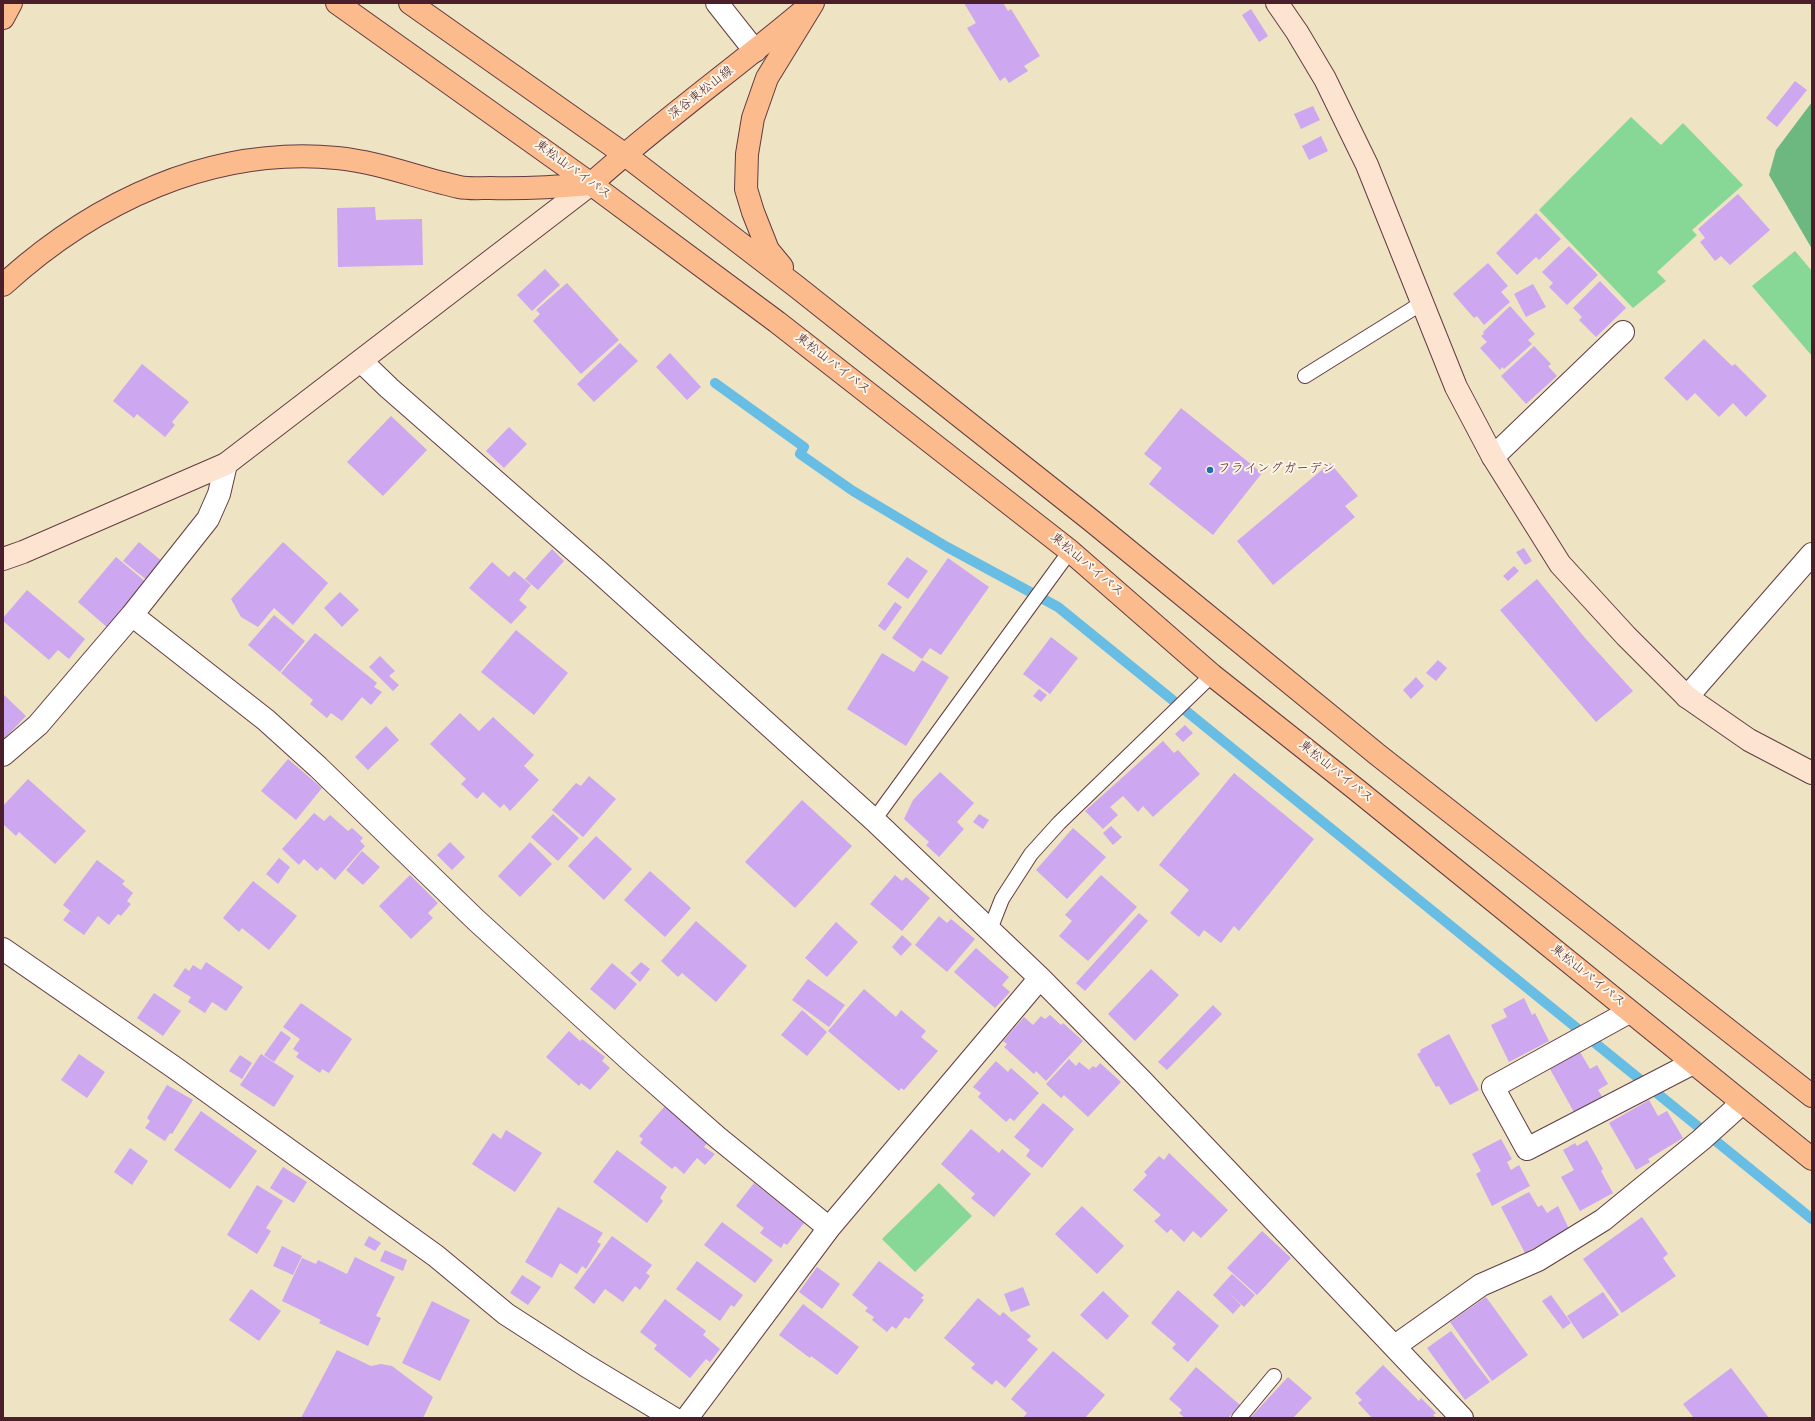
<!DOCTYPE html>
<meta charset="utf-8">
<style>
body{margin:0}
#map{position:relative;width:1815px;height:1421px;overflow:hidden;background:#eee3c3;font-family:Dekko,sans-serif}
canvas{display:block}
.frame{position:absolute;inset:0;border:4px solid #4a1f2b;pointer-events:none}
</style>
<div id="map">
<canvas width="1815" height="1421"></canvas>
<div class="frame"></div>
</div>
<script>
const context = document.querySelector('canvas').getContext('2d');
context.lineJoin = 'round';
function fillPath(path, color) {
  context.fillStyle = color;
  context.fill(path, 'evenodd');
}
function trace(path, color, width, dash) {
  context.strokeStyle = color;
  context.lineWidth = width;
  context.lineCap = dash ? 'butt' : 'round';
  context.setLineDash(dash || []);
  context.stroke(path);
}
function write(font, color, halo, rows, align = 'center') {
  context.font = font + ' Dekko,"Klee One",sans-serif';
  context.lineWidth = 4;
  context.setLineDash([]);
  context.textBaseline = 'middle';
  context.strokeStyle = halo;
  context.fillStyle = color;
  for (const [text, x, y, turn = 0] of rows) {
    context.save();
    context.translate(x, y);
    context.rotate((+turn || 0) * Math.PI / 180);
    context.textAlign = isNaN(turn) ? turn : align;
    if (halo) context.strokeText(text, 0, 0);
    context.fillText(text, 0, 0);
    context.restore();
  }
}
fillPath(new Path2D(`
 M 1631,117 L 1661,145 L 1683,123 L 1743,185 L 1692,230 L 1697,235 L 1657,272 L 1666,281 L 1633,308 L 1539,210 Z
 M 1795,251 L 1812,271 L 1812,356 L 1752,286 Z
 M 939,1183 L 972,1216 L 915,1272 L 882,1239 Z`), '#87d797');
fillPath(new Path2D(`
 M 1812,102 L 1812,249 L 1769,175 L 1776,150 Z`), '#6db880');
trace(new Path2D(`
 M 715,383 L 804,447 L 800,454 L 853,491 L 947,547 L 1058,607 L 1812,1219`), '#67bde4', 10);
fillPath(new Path2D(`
 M 964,3 L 1003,3 L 1008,11 L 1011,9 L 1040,56 L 1024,66 L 1028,71 L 1009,83 L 1005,77 L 1000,81 L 967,28 L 976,23 Z
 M 1251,9 L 1268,36 L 1259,42 L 1242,15 Z
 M 1795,81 L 1807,90 L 1777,127 L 1766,118 Z
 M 1313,106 L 1320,120 L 1301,129 L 1294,114 Z
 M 1321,136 L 1328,151 L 1309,160 L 1302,146 Z
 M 1738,194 L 1770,230 L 1730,265 L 1721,256 L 1715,261 L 1700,242 L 1705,238 L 1698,229 Z
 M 375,207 L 376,220 L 422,219 L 423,265 L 338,267 L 337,208 Z
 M 1536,213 L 1561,239 L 1539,260 L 1536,257 L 1517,275 L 1496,253 Z
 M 1569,246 L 1598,275 L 1567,305 L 1549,287 L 1553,283 L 1542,272 Z
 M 1488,263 L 1508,286 L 1501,292 L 1510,302 L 1484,325 L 1477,316 L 1474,318 L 1453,294 Z
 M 545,269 L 560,285 L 532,311 L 517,295 Z
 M 1600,281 L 1626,308 L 1596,337 L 1579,320 L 1582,317 L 1573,308 Z
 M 567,283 L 619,340 L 581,374 L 533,321 L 540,314 L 536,310 Z
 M 1533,284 L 1546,307 L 1526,317 L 1514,294 Z
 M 1510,306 L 1535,334 L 1528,340 L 1532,344 L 1504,369 L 1502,367 L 1500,370 L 1480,348 L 1487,342 L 1481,336 L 1484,334 L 1483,332 Z
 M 1704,339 L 1732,366 L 1735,364 L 1767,396 L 1746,417 L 1733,403 L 1719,417 L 1695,393 L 1687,401 L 1664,378 Z
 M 620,343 L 638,361 L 594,402 L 577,384 Z
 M 1534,346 L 1551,364 L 1548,366 L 1557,376 L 1526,404 L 1501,376 Z
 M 670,353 L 701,387 L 687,400 L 656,367 Z
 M 142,364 L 189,402 L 172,422 L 175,425 L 165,437 L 137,414 L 134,418 L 113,401 Z
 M 1181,408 L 1262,473 L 1213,535 L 1149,484 L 1162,468 L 1144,454 Z
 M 391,416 L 427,450 L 383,496 L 347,462 Z
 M 509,427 L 527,444 L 504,468 L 486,451 Z
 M 1330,463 L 1358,496 L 1345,506 L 1355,517 L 1273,585 L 1237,541 Z
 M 139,542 L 164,563 L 148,581 L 123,561 Z
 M 283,542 L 328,583 L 293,625 L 274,608 L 258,627 L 241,617 L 231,599 Z
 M 1524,548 L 1532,561 L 1525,565 L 1516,552 Z
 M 552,549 L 564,561 L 538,590 L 525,579 Z
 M 116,557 L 147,583 L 108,628 L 78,602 Z
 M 907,557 L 928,571 L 908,599 L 887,584 Z
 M 948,558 L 989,587 L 941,655 L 930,648 L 922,659 L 892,638 Z
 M 492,562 L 509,577 L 514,571 L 531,585 L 519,600 L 527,607 L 511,624 L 469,588 Z
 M 1514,566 L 1519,571 L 1508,581 L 1503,576 Z
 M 1537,579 L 1585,638 L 1633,691 L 1596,722 L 1500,610 Z
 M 27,590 L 85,639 L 69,659 L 58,650 L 49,660 L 3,621 L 3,618 Z
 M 340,592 L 359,610 L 342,627 L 324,608 Z
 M 895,602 L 902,607 L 885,631 L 878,626 Z
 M 274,615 L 305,641 L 280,672 L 248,645 Z
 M 516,630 L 568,673 L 534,715 L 481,672 Z
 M 315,633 L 377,683 L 374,687 L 382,692 L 371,705 L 362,697 L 342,721 L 331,713 L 327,718 L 310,704 L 313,700 L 281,673 Z
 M 1051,637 L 1078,658 L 1050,694 L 1023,674 Z
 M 882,653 L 914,672 L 922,660 L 949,677 L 906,746 L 847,709 Z
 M 380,656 L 395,671 L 389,676 L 399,685 L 393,691 L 369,667 Z
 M 1438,660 L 1447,668 L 1436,681 L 1426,673 Z
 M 1416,677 L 1424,686 L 1411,699 L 1403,690 Z
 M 1039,689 L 1047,695 L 1041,702 L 1033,696 Z
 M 3,694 L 26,716 L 3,740 Z
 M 460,713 L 479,731 L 493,717 L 534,755 L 524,766 L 539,780 L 510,811 L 504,804 L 500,808 L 483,792 L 477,799 L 461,784 L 466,779 L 430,744 Z
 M 1185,725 L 1193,733 L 1183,742 L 1175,734 Z
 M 386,726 L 399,740 L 368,770 L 355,757 Z
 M 1163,741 L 1174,753 L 1178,750 L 1200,774 L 1153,817 L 1143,806 L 1138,812 L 1123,796 L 1110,807 L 1118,815 L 1103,829 L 1085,811 Z
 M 288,759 L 322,788 L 296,820 L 261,791 Z
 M 940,772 L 974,803 L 957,822 L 964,829 L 939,857 L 926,845 L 929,842 L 904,819 L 913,800 Z
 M 1234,773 L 1314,839 L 1239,931 L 1234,926 L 1221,943 L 1204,930 L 1199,937 L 1170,913 L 1189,890 L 1159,865 Z
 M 589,776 L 616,799 L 583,837 L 552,810 L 576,783 L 581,786 Z
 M 28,779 L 86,831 L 55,864 L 19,832 L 16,836 L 3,824 L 3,806 Z
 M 802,800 L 852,846 L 795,908 L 745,862 Z
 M 314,813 L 324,821 L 330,815 L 348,831 L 352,828 L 363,838 L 360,841 L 365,846 L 335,880 L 321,867 L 317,871 L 304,859 L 299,865 L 282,849 Z
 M 553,814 L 579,838 L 558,861 L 531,837 Z
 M 979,814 L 989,820 L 983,829 L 973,822 Z
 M 1111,826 L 1122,837 L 1113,845 L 1103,833 Z
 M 1073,828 L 1106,857 L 1067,899 L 1036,870 Z
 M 596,836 L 632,869 L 604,900 L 568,866 Z
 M 450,842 L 465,857 L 452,870 L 437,855 Z
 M 530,842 L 552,864 L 520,897 L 498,876 Z
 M 362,851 L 380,867 L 363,885 L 346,870 Z
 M 279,858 L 290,867 L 278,884 L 266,874 Z
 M 97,860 L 125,881 L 122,884 L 133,893 L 127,901 L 131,904 L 121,916 L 118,914 L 109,925 L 98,916 L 90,927 L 63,905 Z
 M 650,871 L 691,908 L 665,937 L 624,900 Z
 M 410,875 L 438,903 L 428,913 L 433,918 L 411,939 L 379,906 Z
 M 895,875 L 902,881 L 906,877 L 930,898 L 902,931 L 870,904 Z
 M 1101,875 L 1137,907 L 1088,961 L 1059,936 L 1072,921 L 1065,915 Z
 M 253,881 L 297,916 L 269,950 L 242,928 L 239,932 L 223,918 Z
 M 70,911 L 90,927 L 84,935 L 63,920 Z
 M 1139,913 L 1148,921 L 1085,991 L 1076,983 Z
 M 939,916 L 947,923 L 951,919 L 975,939 L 947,972 L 915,945 Z
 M 696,921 L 747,966 L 716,1002 L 682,973 L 678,977 L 661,961 Z
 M 836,922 L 858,942 L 827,977 L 805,958 Z
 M 902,935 L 912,944 L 901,956 L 892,947 Z
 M 976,948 L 1009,977 L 1002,985 L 1010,992 L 995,1008 L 954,972 Z
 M 206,962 L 243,987 L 226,1011 L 212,1002 L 205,1013 L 188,1002 L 191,997 L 173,986 L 185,968 L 189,971 L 193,965 L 201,970 Z
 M 641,962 L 650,969 L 640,982 L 630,973 Z
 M 612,963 L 637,984 L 615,1010 L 590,989 Z
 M 1151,969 L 1179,995 L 1135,1041 L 1108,1014 Z
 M 808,979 L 845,1005 L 829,1027 L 792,1000 Z
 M 864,989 L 896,1017 L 901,1010 L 926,1031 L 921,1037 L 938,1051 L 904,1090 L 901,1088 L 899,1091 L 828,1031 Z
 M 154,993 L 181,1011 L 163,1036 L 137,1018 Z
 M 1524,998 L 1532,1015 L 1535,1013 L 1549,1041 L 1509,1062 L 1491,1025 L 1507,1017 L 1503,1009 Z
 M 301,1003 L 352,1039 L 329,1073 L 322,1069 L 320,1073 L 296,1057 L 299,1053 L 293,1049 L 300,1039 L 283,1027 Z
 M 1213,1005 L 1222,1014 L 1167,1070 L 1158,1062 Z
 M 802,1010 L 827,1032 L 807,1056 L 781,1035 Z
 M 1050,1015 L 1061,1025 L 1063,1023 L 1083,1041 L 1046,1081 L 1036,1071 L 1034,1074 L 1004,1047 L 1007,1044 L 1003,1041 L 1024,1017 L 1033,1025 L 1041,1016 L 1045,1019 Z
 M 281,1031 L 291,1038 L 274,1062 L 264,1055 Z
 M 569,1031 L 580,1041 L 582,1039 L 605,1057 L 602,1061 L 610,1068 L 590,1090 L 581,1083 L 579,1086 L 546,1057 Z
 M 1449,1034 L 1479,1090 L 1450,1105 L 1439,1086 L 1436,1087 L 1417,1054 L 1421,1052 L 1420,1050 Z
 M 1580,1052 L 1590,1069 L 1597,1065 L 1608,1084 L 1598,1090 L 1603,1098 L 1575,1114 L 1550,1069 Z
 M 79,1054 L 105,1072 L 87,1098 L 61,1080 Z
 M 261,1054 L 294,1076 L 274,1107 L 240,1085 Z
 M 240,1055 L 252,1063 L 242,1079 L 229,1071 Z
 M 1069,1059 L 1076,1066 L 1079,1062 L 1089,1070 L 1093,1066 L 1096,1068 L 1100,1063 L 1121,1082 L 1088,1117 L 1064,1095 L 1061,1098 L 1046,1084 Z
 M 996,1061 L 1008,1072 L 1011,1068 L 1039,1093 L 1014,1121 L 1010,1118 L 1006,1122 L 978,1097 L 981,1093 L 973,1087 Z
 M 167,1085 L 193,1100 L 172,1134 L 170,1133 L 165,1141 L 145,1128 L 150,1121 L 147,1118 Z
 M 1649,1100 L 1658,1116 L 1667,1111 L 1683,1138 L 1648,1159 L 1650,1162 L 1636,1170 L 1609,1123 Z
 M 1043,1103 L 1074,1129 L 1042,1168 L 1026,1156 L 1030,1150 L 1014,1137 Z
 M 665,1106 L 708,1142 L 704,1147 L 715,1154 L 705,1165 L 697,1158 L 684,1174 L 675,1166 L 672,1169 L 640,1143 L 643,1139 L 639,1136 Z
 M 201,1111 L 257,1151 L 230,1189 L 174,1150 Z
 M 971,1129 L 999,1153 L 1002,1149 L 1031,1174 L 994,1217 L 971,1198 L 975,1194 L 941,1164 Z
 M 506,1130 L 542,1153 L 515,1192 L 472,1164 L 493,1133 L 501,1139 Z
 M 1501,1139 L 1512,1159 L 1507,1162 L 1511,1170 L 1519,1165 L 1530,1186 L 1492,1206 L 1476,1174 L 1481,1171 L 1472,1154 Z
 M 1587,1140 L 1603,1169 L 1601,1171 L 1613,1193 L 1580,1211 L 1561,1177 L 1574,1170 L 1563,1150 L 1575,1143 L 1577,1146 Z
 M 130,1148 L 148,1161 L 132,1185 L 114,1172 Z
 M 617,1150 L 667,1187 L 660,1198 L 663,1201 L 647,1223 L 593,1182 Z
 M 1169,1153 L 1228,1210 L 1201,1238 L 1193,1231 L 1184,1242 L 1171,1229 L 1167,1233 L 1154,1221 L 1161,1215 L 1133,1190 L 1147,1175 L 1144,1172 L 1159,1156 L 1164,1160 Z
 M 283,1167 L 307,1182 L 294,1203 L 270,1188 Z
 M 754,1183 L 804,1223 L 787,1245 L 784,1243 L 781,1248 L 760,1233 L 764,1228 L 736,1206 Z
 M 257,1185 L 283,1201 L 266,1228 L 271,1231 L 257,1254 L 227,1235 Z
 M 1529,1192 L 1538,1207 L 1542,1205 L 1547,1213 L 1558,1206 L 1569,1229 L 1525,1253 L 1501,1207 Z
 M 1082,1206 L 1124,1246 L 1097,1274 L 1055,1234 Z
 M 558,1207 L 603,1233 L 597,1242 L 601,1244 L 586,1269 L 582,1266 L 577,1274 L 560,1263 L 552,1278 L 525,1262 Z
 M 1642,1217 L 1668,1254 L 1663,1258 L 1676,1276 L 1622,1313 L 1583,1259 Z
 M 722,1222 L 773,1260 L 755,1283 L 704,1245 Z
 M 1262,1231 L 1291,1258 L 1257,1295 L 1227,1268 Z
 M 369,1236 L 381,1243 L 375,1251 L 364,1245 Z
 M 612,1236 L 652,1265 L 646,1273 L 650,1276 L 640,1290 L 635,1286 L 623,1302 L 605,1289 L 594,1304 L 574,1288 Z
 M 282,1246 L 302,1256 L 293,1275 L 273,1266 Z
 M 385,1250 L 407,1260 L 403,1271 L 380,1261 Z
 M 355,1257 L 395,1277 L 376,1316 L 381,1318 L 368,1346 L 319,1323 L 321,1320 L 282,1301 L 302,1258 L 316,1264 L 318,1260 L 347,1274 Z
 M 697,1261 L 743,1295 L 734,1307 L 731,1305 L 720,1321 L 676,1289 Z
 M 879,1261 L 924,1295 L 921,1298 L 924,1300 L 909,1319 L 905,1317 L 896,1329 L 892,1326 L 887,1332 L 872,1320 L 874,1317 L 865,1311 L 868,1308 L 852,1295 Z
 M 817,1267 L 840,1284 L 822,1309 L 799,1292 Z
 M 1232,1274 L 1255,1295 L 1244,1307 L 1229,1293 L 1241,1305 L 1233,1314 L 1213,1295 Z
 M 522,1275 L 541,1287 L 528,1305 L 510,1293 Z
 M 1023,1287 L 1030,1305 L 1011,1312 L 1004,1294 Z
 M 251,1289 L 281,1311 L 259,1341 L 229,1320 Z
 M 1178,1290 L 1219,1326 L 1188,1362 L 1172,1348 L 1176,1344 L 1151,1323 Z
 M 1103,1291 L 1129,1316 L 1107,1340 L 1080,1315 Z
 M 1603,1292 L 1619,1315 L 1583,1339 L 1567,1316 Z
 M 1551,1295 L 1571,1323 L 1563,1329 L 1542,1301 Z
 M 1486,1297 L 1528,1355 L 1492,1381 L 1450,1322 Z
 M 978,1298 L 1000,1316 L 1003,1312 L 1031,1336 L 1027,1340 L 1038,1349 L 1005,1388 L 996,1380 L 992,1385 L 971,1368 L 975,1364 L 944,1338 Z
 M 665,1299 L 706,1331 L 703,1335 L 720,1349 L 710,1362 L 706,1359 L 690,1378 L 654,1349 L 657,1345 L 640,1332 Z
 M 432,1301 L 470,1320 L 440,1381 L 402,1363 Z
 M 803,1304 L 859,1347 L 837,1375 L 811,1356 L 810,1358 L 779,1335 Z
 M 1451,1331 L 1490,1382 L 1465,1400 L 1427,1348 Z
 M 337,1350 L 371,1366 L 381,1364 L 392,1366 L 433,1397 L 423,1418 L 301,1418 Z
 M 1053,1351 L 1105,1395 L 1085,1418 L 1023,1418 L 1027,1413 L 1011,1399 Z
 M 1383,1365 L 1419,1401 L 1421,1398 L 1436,1413 L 1433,1415 L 1436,1418 L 1372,1418 L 1358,1403 L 1362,1400 L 1355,1393 Z
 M 1196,1367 L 1240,1405 L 1228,1418 L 1185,1418 L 1179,1413 L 1182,1410 L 1169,1399 Z
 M 1731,1368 L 1769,1418 L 1694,1418 L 1683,1404 Z
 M 1288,1377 L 1312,1398 L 1293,1418 L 1250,1418 Z`), '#cda7ef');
const lane = new Path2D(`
 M 1305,376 L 1422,303
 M 874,820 L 1070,551
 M 989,932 L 1002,899 L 1031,854 L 1059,823 L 1212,675
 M 1239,1418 L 1274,1376`);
const street = new Path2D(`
 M 717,3 L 755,51
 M 361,361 L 389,388 L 598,571 L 874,820 L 1040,978 L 1142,1081 L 1462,1418
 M 1493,457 L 1623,332
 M 132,615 L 266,720 L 318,767 L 476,920 L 634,1064 L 717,1137 L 829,1228
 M 1687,697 L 1812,554
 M 3,755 L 38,725 L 132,615 L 208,519 L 219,494 L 226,464
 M 3,949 L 175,1068 L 436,1256 L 506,1314 L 585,1365 L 673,1418
 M 1629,1012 L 1493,1087 L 1527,1149 L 1693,1063
 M 1395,1346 L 1481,1285 L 1538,1260 L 1603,1220 L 1701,1140 L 1742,1103
 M 687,1418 L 829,1228 L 1040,978`);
const secondary = new Path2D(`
 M 1277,3 L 1297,32 L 1325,79 L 1367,165 L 1456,387 L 1493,457 L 1560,564 L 1626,636 L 1687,697 L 1749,740 L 1812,773
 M 3,559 L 23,552 L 226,464 L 591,184`);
const primary = new Path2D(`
 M 591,184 C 660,122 737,67 809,6`);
const highway = new Path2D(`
 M 337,3 L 591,184 L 777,322 L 1070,551 L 1212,675 L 1357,790 L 1812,1159
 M 410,3 L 624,154 L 797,287 L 1092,521 L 1378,755 L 1812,1096
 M 3,18 L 11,3
 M 782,267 L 768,250 L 753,212 L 746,189 L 747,154 L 753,118 L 767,78 L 813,3
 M 3,285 C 94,202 211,146 337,158 C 379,162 418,178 459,187 C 469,189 480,188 490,188 C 524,189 557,187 591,184`);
trace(lane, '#633c42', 16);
trace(street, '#633c42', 24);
trace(secondary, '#633c42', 24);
trace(primary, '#633c42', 24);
trace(highway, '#633c42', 24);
trace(lane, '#fff', 14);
trace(street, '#fff', 22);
trace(secondary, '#fde4d1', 22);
trace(primary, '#fbbb8d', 22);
trace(highway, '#fbbb8d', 22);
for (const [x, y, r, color] of [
 [1210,470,4,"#1f6fb2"]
]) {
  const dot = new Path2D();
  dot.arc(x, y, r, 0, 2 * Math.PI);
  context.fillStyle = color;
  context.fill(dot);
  trace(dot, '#fcf5e5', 1.5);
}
write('13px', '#4a1f2b', '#fcf5e5', [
 ["深谷東松山線",702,94,-38],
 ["東松山バイパス",572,171,36],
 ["東松山バイパス",832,365,38],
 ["東松山バイパス",1086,566,40],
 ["東松山バイパス",1335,773,39],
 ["東松山バイパス",1587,977,39]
]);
write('13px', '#4a1f2b', '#fcf5e5', [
 ["フライングガーデン",1218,470]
], 'left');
</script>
